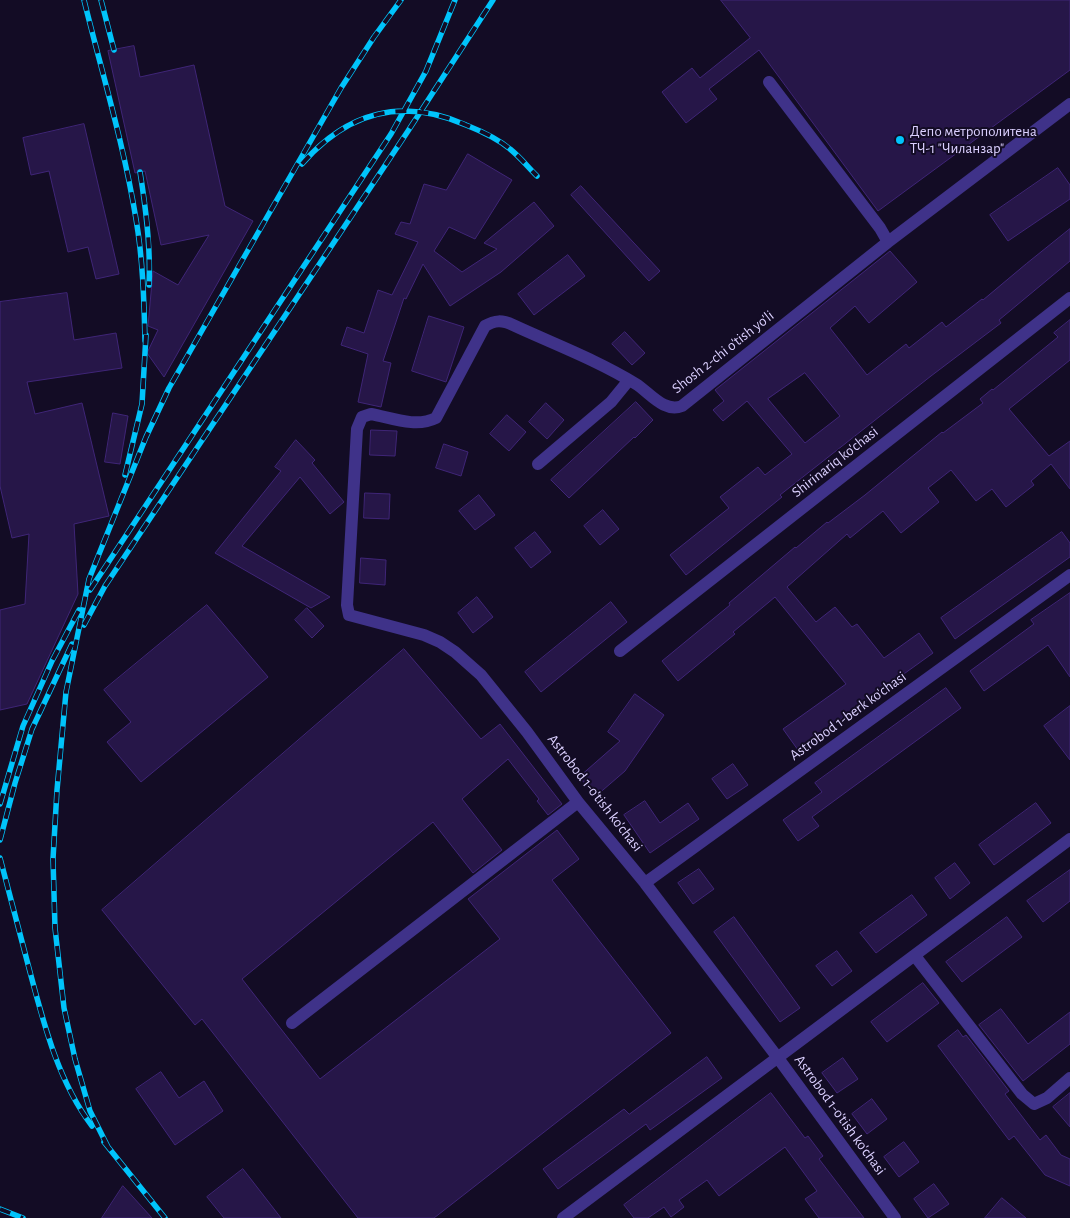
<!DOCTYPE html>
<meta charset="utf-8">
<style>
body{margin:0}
canvas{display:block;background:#130c25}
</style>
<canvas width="1070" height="1218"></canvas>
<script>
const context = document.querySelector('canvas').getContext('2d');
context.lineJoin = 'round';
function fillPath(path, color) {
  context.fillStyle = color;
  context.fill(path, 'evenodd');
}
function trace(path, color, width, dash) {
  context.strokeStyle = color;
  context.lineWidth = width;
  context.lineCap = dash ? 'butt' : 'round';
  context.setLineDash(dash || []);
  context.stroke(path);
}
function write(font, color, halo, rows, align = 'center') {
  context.font = font + ' "Alegreya Sans",sans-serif';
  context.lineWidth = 4;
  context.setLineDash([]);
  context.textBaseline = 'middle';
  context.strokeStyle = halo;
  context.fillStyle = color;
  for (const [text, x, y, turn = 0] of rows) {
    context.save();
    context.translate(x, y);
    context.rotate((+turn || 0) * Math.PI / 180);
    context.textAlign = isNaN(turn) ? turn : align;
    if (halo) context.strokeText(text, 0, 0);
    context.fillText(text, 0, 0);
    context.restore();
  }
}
const building = new Path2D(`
 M 721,0 L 1070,0 L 1070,70 L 878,211 L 759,50 L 709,89 L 717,99 L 686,123 L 662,92 L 692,68 L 700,78 L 750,38 Z
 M 134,46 L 140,77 L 194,65 L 225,206 L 253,221 L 164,377 L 147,353 L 158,330 L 148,326 L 153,271 L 178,285 L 209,235 L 161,245 L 145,171 L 135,173 L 108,51 Z
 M 84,124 L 119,274 L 96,279 L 88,247 L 68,252 L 49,171 L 31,175 L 23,138 Z
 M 468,154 L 512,180 L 475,239 L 449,227 L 434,251 L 462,272 L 497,249 L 484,243 L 534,202 L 554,226 L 501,272 L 450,306 L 423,264 L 406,299 L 404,298 L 383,361 L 391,363 L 381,407 L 358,402 L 368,354 L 341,345 L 347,327 L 364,333 L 378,290 L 392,295 L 418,242 L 395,234 L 401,222 L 410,224 L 424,184 L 446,190 Z
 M 1058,168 L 1070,185 L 1070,199 L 1008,241 L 990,215 Z
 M 581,186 L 660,271 L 649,281 L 571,195 Z
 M 1070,229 L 1070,261 L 999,320 L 1001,323 L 931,376 L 780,495 L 782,497 L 686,575 L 670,555 L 729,508 L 720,497 L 758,467 L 765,475 L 792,454 L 747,401 L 723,421 L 713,410 L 724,401 L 715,390 L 890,251 L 917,282 L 869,323 L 855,306 L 830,328 L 867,375 L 906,344 L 909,348 L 942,322 L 946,327 L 982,299 L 983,300 L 1026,264 ZM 805,373 L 840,416 L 805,443 L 768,399 Z
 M 568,255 L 585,276 L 534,315 L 518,294 Z
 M 67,293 L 74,340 L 116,333 L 122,368 L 27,382 L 35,414 L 82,403 L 109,516 L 74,524 L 78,594 L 27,704 L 0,710 L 0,610 L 25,604 L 29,534 L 12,538 L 0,486 L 0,302 Z
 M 429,316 L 464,327 L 446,382 L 412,371 Z
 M 1070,320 L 1070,360 L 1009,409 L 1049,456 L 1070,441 L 1070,489 L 1051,464 L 1031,481 L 1034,485 L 1006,507 L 992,489 L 976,501 L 951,470 L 928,488 L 939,502 L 901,533 L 883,511 L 850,538 L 847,534 L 787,587 L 816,622 L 835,607 L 852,627 L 857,624 L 884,658 L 919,633 L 933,653 L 798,750 L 783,729 L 846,684 L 775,597 L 733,632 L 735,634 L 678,681 L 662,661 L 730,605 L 729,603 L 795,547 L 796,548 L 827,522 L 828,523 L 865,495 L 942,432 L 943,433 L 983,403 L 980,399 L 992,389 L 993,390 L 1058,337 L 1054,333 Z
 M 625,332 L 645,353 L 632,365 L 612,344 Z
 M 636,402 L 653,420 L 635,438 L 634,437 L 569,498 L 551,480 Z
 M 546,403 L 564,420 L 547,439 L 529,422 Z
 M 113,413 L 128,416 L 120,464 L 105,462 Z
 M 507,415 L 526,432 L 509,451 L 490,434 Z
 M 371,430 L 397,431 L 395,456 L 370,455 Z
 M 296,440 L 315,460 L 312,463 L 344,502 L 330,514 L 300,477 L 242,546 L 330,597 L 311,608 L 215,553 L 281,471 L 275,467 Z
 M 444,444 L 468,452 L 461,476 L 436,468 Z
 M 365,493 L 390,494 L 389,519 L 364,518 Z
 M 479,495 L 495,515 L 475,530 L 459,511 Z
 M 603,510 L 619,529 L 600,545 L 584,526 Z
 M 535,532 L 551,552 L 531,568 L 515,548 Z
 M 1062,532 L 1070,543 L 1070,557 L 955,639 L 941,618 Z
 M 361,558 L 386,560 L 385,585 L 360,583 Z
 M 1070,593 L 1070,677 L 1048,645 L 984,691 L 970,671 L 1034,624 L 1031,620 Z
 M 477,597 L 493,617 L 473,633 L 458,613 Z
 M 611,602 L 627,622 L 541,692 L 525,672 Z
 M 207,605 L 268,677 L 141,782 L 107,742 L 131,722 L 104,690 Z
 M 307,608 L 324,626 L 312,638 L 295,620 Z
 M 404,649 L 481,739 L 500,724 L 562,804 L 548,815 L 537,801 L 539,799 L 508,759 L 462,799 L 502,850 L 473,873 L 433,822 L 242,979 L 320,1079 L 500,939 L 468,899 L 557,830 L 579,859 L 552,880 L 671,1033 L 434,1218 L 358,1218 L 202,1019 L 195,1025 L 102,910 Z
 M 946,688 L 961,708 L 812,817 L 819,826 L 798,841 L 783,820 L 822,792 L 815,783 Z
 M 635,694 L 664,715 L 625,771 L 596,796 L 579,777 L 620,741 L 608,732 Z
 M 1070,706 L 1070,760 L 1044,726 Z
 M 733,764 L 748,785 L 727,799 L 712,779 Z
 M 645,801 L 660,823 L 688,803 L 699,819 L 650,853 L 624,815 Z
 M 1036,803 L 1051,823 L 994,865 L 979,845 Z
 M 955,863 L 970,883 L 950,899 L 935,878 Z
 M 699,869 L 714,889 L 693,904 L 678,883 Z
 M 1070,870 L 1070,901 L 1043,922 L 1027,901 Z
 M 912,895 L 927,915 L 876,953 L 860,933 Z
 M 734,917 L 800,1008 L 780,1022 L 714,932 Z
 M 1007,917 L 1022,937 L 962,982 L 946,962 Z
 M 837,951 L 852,971 L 832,986 L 816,966 Z
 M 923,983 L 939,1003 L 887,1042 L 871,1022 Z
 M 1001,1009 L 1028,1044 L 1070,1012 L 1070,1044 L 1023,1081 L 979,1025 Z
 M 958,1030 L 963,1037 L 966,1035 L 1009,1091 L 1005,1094 L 1040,1140 L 1046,1135 L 1061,1155 L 1070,1159 L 1070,1186 L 1045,1175 L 1014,1136 L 1009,1140 L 938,1046 Z
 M 707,1057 L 722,1078 L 650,1130 L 646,1124 L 558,1189 L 543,1169 L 624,1109 L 629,1114 Z
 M 843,1058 L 858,1079 L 837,1093 L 822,1073 Z
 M 161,1072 L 179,1098 L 204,1081 L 223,1111 L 175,1145 L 136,1089 Z
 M 771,1093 L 805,1138 L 808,1136 L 823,1156 L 819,1159 L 864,1218 L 819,1218 L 805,1199 L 817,1191 L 785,1147 L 719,1196 L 707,1180 L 679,1200 L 684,1207 L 671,1217 L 664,1207 L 648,1218 L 634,1218 L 624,1205 Z
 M 1070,1093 L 1070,1127 L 1053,1107 Z
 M 872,1099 L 887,1119 L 867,1134 L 852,1114 Z
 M 904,1142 L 919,1162 L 899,1177 L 884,1157 Z
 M 243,1169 L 281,1218 L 224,1218 L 207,1197 Z
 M 934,1184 L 949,1204 L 928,1218 L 914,1199 Z
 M 123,1186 L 152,1218 L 102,1218 Z
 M 1002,1198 L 1026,1218 L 985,1218 Z`);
fillPath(building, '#261648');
trace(building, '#3f2577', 1);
trace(new Path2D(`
 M 769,82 L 880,228 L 888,242
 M 538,464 L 611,402 L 629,380
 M 620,651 L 1070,298
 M 645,883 L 1070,575
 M 915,956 L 1022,1094 L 1034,1104 L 1047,1098 L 1070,1078
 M 292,1023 L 578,802
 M 563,1218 L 1070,839
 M 895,1218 L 778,1058 L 645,883 L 578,802 L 527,732 L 481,675 L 455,652 L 440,642 L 424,635 L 349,615 L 347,605 L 357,429 L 362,417 L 371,414 C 392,418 416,428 436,418 L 485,326 C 495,320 502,320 513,325 C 554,344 597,360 636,384 C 650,393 664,413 682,406 L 888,242 L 1070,104`), '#3f3289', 12);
const rail = new Path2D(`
 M 84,0 C 102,73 124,145 136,219 C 143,260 144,301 145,341
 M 101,0 L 114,50
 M 302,164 C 347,112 402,97 466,125 C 481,131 497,138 510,149 C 520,157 528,167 537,176
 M 140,172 C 146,209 151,247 149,285
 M 125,475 L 142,404 L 146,335
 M 90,590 L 391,134 L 426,71 L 455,0
 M 84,625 L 105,586 L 408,131 L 493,0
 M 0,804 L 23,726 L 52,661 L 79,610
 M 0,840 L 15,783 L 32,729 L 72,644
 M 0,858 C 10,896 20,934 30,972 C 44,1025 59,1083 92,1126
 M 104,1142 L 165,1218
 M 108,1147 L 90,1111 L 75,1059 L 64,1008 L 55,928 L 53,859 L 57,790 L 66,692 L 89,579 L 146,437 L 169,388 L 341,88 L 374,37 L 401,0
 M 0,1209 L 23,1218`);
trace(rail, '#00c4fb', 5.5);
trace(rail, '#130c25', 4, [11]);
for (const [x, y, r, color] of [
 [900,140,5,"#00c4fb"]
]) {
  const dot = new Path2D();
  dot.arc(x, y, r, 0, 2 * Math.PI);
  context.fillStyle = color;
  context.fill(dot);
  trace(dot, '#130c25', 2);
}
write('15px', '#dbd0ff', '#130c25', [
 ["Депо метрополитена",910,131],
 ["ТЧ-1 \"Чиланзар\"",910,148]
], 'left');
write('15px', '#dbd0ff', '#130c25', [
 ["Shosh 2-chi o'tish yo'li",723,352,-38],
 ["Shirinariq ko'chasi",835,462,-38],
 ["Astrobod 1-berk ko'chasi",848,716,-36],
 ["Astrobod 1-o'tish ko'chasi",595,793,52],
 ["Astrobod 1-o'tish ko'chasi",840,1115,54]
]);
</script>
